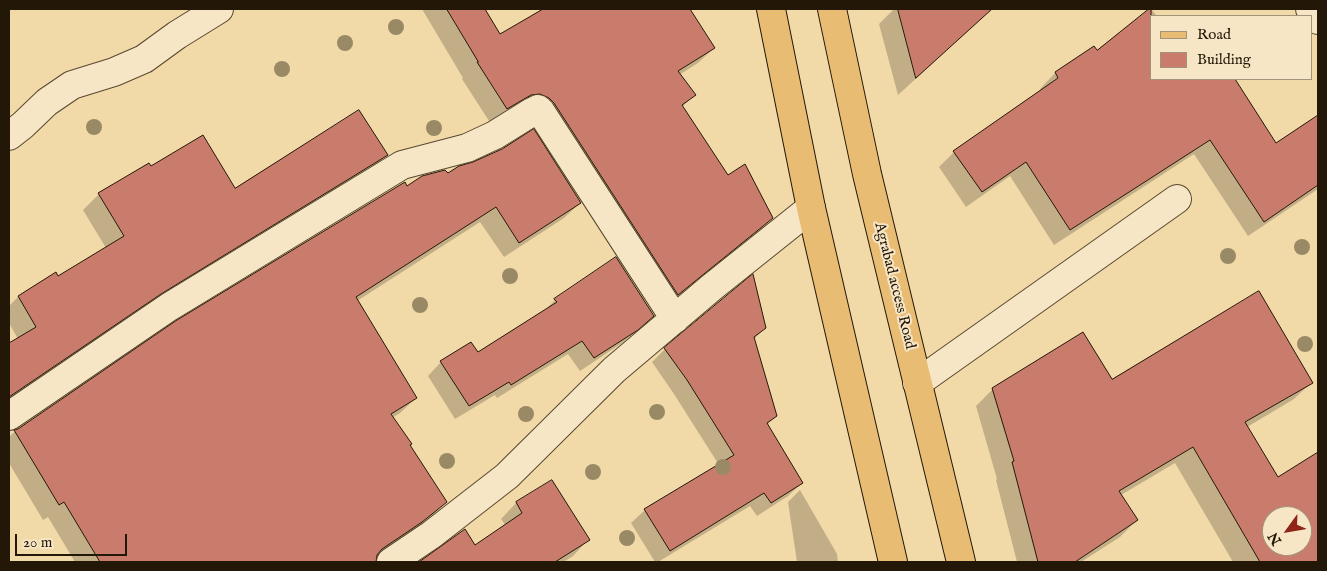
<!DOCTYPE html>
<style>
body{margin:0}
#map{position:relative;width:1327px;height:571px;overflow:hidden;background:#f2d9a8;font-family:"IM FELL English",serif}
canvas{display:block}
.frame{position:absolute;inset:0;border:10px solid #231808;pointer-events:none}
.legend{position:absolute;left:1150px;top:15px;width:162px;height:65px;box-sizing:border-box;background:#f7e6c6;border:1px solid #a2947a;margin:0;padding:6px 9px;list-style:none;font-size:15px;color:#231808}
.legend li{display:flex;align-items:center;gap:10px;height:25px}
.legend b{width:25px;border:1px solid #a2947a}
.north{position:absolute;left:1262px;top:506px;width:50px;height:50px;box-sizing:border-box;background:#f7e6c6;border:1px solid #a2947a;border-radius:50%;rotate:238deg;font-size:14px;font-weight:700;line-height:20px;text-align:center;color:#231808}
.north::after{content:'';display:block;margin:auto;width:18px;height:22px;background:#8f2418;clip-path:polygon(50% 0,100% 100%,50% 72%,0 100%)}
.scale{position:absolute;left:15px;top:534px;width:112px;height:22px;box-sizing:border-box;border:2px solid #231808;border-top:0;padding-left:6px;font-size:15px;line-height:18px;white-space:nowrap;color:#231808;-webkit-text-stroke:4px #f7e6c6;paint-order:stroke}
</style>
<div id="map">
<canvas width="1327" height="571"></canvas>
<div class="frame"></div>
<ul class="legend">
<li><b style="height:6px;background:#e9bc74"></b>Road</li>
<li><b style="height:14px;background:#ca7c6c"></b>Building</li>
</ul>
<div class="north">N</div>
<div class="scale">20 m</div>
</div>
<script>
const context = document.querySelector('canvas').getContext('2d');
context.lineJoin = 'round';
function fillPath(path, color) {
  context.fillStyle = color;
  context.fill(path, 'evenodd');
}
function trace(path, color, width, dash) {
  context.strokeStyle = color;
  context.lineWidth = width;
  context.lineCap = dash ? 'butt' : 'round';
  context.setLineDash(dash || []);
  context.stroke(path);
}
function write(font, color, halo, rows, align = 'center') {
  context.font = font + ' "IM FELL English",serif';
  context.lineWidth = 4;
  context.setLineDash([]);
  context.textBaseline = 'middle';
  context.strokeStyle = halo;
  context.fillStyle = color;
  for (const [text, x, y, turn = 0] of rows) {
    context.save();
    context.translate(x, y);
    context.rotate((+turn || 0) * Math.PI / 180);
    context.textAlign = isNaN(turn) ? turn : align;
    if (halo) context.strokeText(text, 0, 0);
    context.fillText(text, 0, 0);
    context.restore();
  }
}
fillPath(new Path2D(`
 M 422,9 L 483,9 L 500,35 L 546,9 L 689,9 L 714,48 L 698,63 L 679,75 L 694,95 L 682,107 L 728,176 L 772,218 L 756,234 L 662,310 L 538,119 L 491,124 L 462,79 L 463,78 Z
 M 894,9 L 992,9 L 898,95 L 879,24 Z
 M 1151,9 L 1157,16 L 1151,16 L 1151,79 L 1234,79 L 1276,144 L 1318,116 L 1318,189 L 1248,236 L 1194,154 L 1054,245 L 1010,176 L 966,207 L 939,167 L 954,152 L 1042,91 L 1040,89 L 1055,73 L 1094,47 L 1097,51 Z
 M 386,155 L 371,171 L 9,402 L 9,345 L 18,339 L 9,323 L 9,306 L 18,297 L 57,277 L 106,248 L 83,210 L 99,194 L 151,168 L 234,190 Z
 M 447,175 L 580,203 L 564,218 L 504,257 L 480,222 L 357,301 L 416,398 L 400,413 L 392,418 L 446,502 L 430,518 L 405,538 L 375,558 L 374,562 L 75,562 L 48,517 L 43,520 L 9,463 L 9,437 L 15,431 L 407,187 Z
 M 555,300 L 639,329 L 622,343 L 580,371 L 568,354 L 497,398 L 495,395 L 455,419 L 428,376 L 441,362 L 477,354 L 542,313 Z
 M 765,328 L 753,340 L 776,416 L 767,425 L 802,483 L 788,496 L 757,516 L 750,506 L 658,562 L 655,562 L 631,523 L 645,510 L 719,465 L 674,394 L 652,362 L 665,349 Z
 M 1111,380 L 1311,383 L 1294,399 L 1247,427 L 1278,479 L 1318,454 L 1318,560 L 1316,562 L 1233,562 L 1175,463 L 1121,495 L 1137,520 L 1120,537 L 1081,562 L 1017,562 L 996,480 L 997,479 L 976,406 L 993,389 ZM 1272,516 L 1302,516 L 1302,546 L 1272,546 Z
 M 552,482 L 588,540 L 573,556 L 565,561 L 566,562 L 421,562 L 440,549 L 475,547 L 506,526 L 501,519 L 516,503 Z
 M 800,490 L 837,554 L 838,562 L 797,562 L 788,502 Z`), '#0003');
const building = new Path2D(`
 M 447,9 L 485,9 L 500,34 L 543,9 L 690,9 L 715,48 L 678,71 L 696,95 L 682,105 L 728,175 L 745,164 L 773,218 L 678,295 L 554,103 L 549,98 L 540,94 L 531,95 L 507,109 L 477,62 L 478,62 Z
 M 898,9 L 992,9 L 916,78 Z
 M 1149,9 L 1151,9 L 1151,79 L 1235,79 L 1276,143 L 1318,115 L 1318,185 L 1264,222 L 1210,140 L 1070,230 L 1026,162 L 982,192 L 953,151 L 1058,78 L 1055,72 L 1094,46 L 1097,50 Z
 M 359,110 L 388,155 L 161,294 L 9,397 L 9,343 L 36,327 L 18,296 L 56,272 L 58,276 L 124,236 L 98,193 L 149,163 L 151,166 L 203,135 L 235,188 Z
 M 534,129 L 581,203 L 519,243 L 496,207 L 356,297 L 417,398 L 391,414 L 412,444 L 410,445 L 447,502 L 422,522 L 382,549 L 377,555 L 376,562 L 100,562 L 64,502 L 59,505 L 14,430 L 18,429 L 177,320 L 405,182 L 407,186 L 422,176 L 445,170 L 448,173 L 459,166 L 473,162 L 502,149 Z
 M 616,257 L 654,316 L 638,330 L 594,358 L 582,341 L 511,385 L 509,382 L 469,406 L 440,361 L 471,342 L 478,352 L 557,302 L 554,299 Z
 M 753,274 L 766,328 L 754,337 L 777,416 L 767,423 L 803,483 L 771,503 L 764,493 L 670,551 L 644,509 L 734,455 L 687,380 L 664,348 Z
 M 1259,291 L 1313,383 L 1245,422 L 1278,477 L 1318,452 L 1318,562 L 1260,562 L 1193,447 L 1119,491 L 1138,520 L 1075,562 L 1038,562 L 1012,462 L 1014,461 L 992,388 L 1083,332 L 1112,379 ZM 1272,516 L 1302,516 L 1302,546 L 1272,546 Z
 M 552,480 L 590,540 L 555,562 L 419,562 L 465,529 L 475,545 L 522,513 L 516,502 Z`);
fillPath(building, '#ca7c6c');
trace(building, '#231808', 1);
const minor = new Path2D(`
 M 1310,9 L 1318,20
 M 9,136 L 23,125 L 47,102 L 72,85 L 114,72 L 144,59 L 177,35 L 219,9
 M 917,383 L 1177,199
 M 9,416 L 169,307 L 402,165 L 467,148 L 495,135 L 532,112 L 538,109 L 541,112 L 675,319
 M 391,562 L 431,535 L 507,476 L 614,370 L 712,287 L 811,208`);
const major = new Path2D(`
 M 771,9 L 811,208 L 893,562
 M 832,9 L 867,174 L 961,562`);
trace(minor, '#574830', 30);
trace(major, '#231808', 30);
trace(minor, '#f7e6c6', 28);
trace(major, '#e9bc74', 28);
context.fillStyle = '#998a65';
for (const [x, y] of [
 [396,27],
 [345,43],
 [282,69],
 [94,127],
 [434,128],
 [1302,247],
 [1228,256],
 [510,276],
 [420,305],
 [1305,344],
 [657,412],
 [526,414],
 [447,461],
 [723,467],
 [593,472],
 [627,538]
]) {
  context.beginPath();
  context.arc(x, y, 8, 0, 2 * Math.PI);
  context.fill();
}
write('15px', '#231808', '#f7e6c6', [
 ["Agrabad access Road",894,286,76]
]);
</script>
